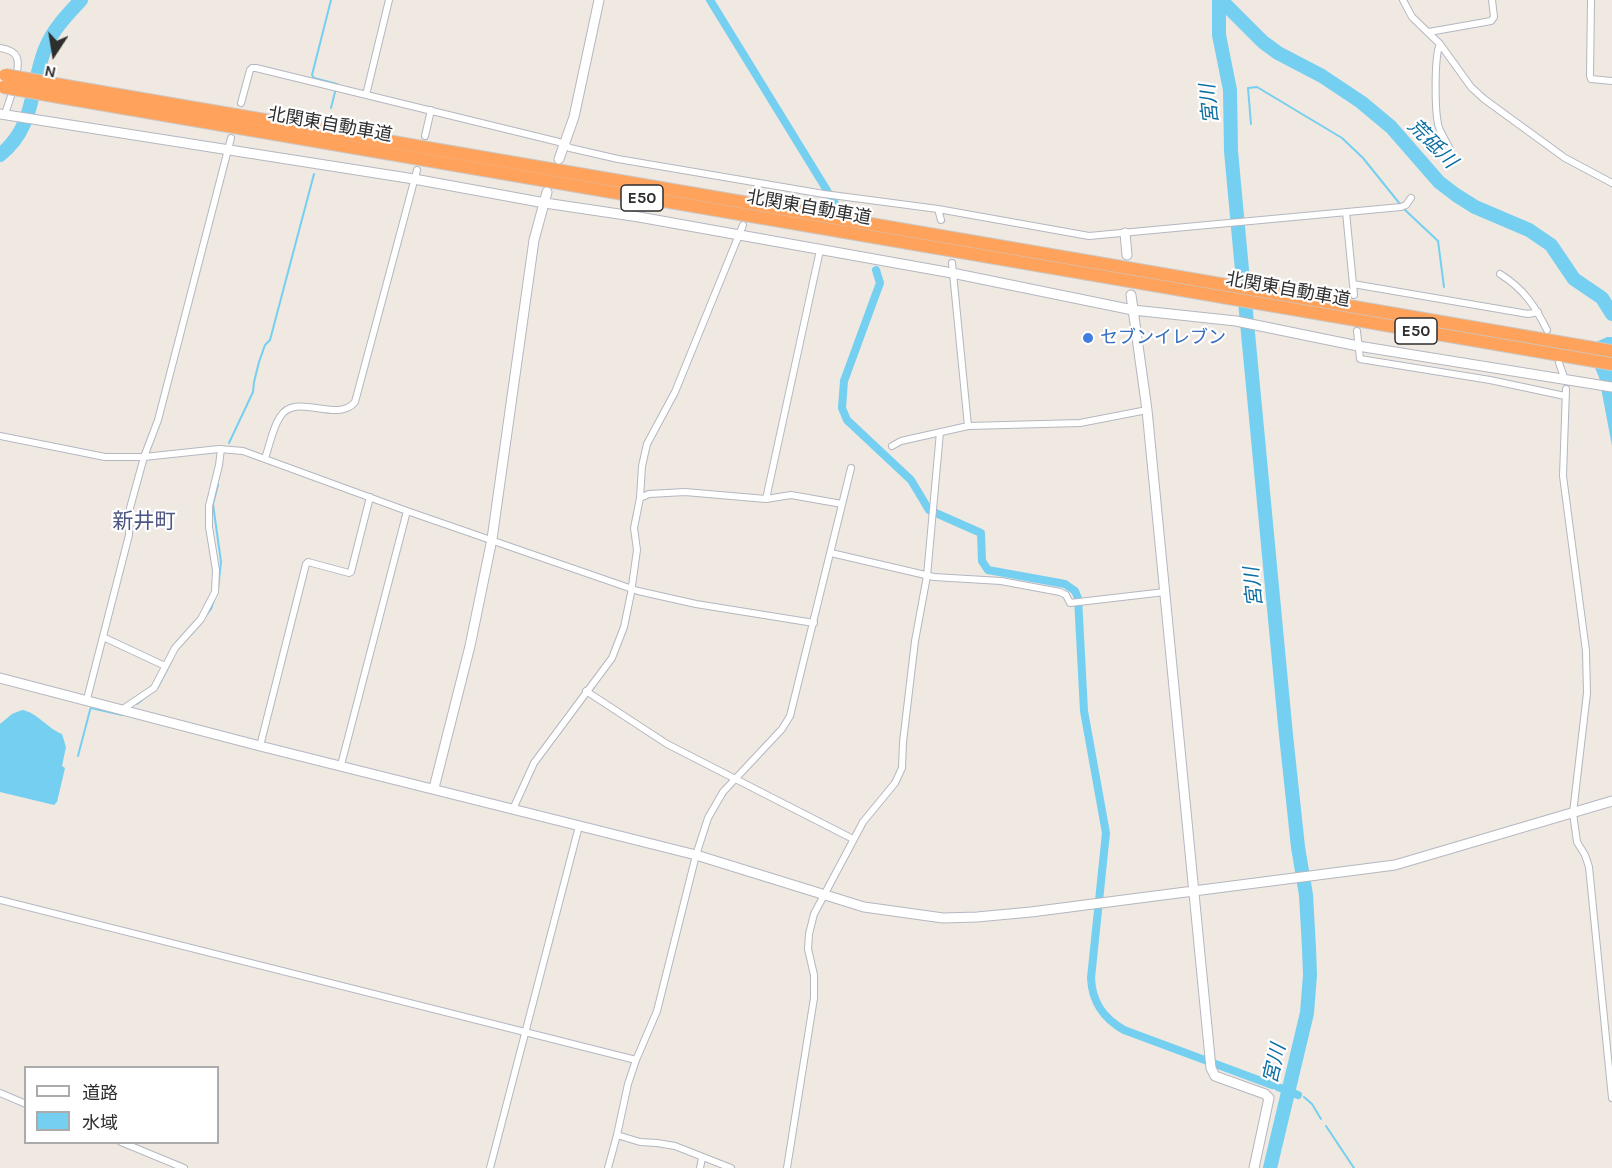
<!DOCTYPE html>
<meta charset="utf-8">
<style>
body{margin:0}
#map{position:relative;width:1612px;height:1168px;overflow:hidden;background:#efe9e1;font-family:Karla,"Noto Sans JP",sans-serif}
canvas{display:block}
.legend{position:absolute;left:24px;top:1066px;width:195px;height:78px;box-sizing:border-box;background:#fff;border:2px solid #ababab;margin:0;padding:8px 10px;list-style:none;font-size:18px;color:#2e2e2e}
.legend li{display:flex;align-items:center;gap:12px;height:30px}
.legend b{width:30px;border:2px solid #ababab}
.north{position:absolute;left:24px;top:24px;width:60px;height:60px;-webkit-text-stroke:4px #fff;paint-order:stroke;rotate:192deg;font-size:16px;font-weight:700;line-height:24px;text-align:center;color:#2e2e2e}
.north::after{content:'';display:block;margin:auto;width:21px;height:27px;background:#2e2e2e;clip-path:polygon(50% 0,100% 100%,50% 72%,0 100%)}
</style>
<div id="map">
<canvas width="1612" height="1168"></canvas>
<ul class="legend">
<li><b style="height:8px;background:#fff"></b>道路</li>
<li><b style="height:16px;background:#75cff0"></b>水域</li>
</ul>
<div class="north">N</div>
</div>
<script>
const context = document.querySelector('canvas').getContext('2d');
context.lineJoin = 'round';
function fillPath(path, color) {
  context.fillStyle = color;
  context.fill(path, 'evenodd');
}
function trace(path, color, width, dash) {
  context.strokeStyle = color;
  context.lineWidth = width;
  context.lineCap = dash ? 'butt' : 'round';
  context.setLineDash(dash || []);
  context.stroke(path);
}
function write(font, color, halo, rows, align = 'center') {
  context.font = font + ' Karla,"Noto Sans JP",sans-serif';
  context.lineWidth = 4.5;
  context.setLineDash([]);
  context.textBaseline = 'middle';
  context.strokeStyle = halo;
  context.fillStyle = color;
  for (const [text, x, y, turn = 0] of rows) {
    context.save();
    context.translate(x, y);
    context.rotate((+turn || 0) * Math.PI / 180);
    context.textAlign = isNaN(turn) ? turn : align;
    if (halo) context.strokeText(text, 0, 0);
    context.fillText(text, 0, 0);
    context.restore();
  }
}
fillPath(new Path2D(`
 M 1607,337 L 1612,337 L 1612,446 L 1599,377 L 1588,352 L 1594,343 Z
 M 22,710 C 37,712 48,729 62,734 L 66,747 L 62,766 L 65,768 L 57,802 L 54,805 L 0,792 L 0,724 L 12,714 Z`), '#75cff0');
trace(new Path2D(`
 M 1230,90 L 1234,89
 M 331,108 L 337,84 L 314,78 L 312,75 L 331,0
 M 1251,124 L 1248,88 L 1257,87 L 1342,138 L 1363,158 L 1400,204
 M 1404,209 L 1438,241 L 1444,287
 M 229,443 L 253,392 L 254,382 L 259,362 L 265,345 L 270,340 L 314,174
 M 218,589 L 221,562 L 213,504 L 218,485
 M 191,635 L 211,609 L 215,597
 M 137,704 L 158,687 L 173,658
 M 78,756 L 90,710 L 91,708 L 122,715
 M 1304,1097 L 1312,1104 L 1321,1119
 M 1326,1126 L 1354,1168`), '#75cff0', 2);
trace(new Path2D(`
 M 710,0 L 836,205
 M 876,270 L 880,283 L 877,291 L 844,381 L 842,408 L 847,420 L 911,480 L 929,510 L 981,533 L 982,561 L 988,570 L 1065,584 L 1075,591 L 1078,598 L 1084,711 L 1106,833 L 1091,978 C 1092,1002 1103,1018 1124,1030 L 1272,1085
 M 1278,1087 L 1298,1095`), '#75cff0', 8);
trace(new Path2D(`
 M 1219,0 L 1219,35 L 1230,90 L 1231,151 L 1239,238 L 1286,735 L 1298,847 L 1306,895 L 1309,948 L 1310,975 L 1307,1013 L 1270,1168
 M 1221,0 L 1263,42 L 1278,53 L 1322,76 L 1361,102 L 1391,127 L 1439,182 L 1456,195 L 1475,207 L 1529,230 L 1551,245 L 1574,279 L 1602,298 L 1612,314
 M 0,155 C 36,126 30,87 45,49 C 53,29 67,15 81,0`), '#75cff0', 14);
const street = new Path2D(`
 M 1403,0 L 1412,17 L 1440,44 L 1471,87 L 1484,99 L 1565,158 L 1612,183
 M 1591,0 L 1590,76 L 1591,79 L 1612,81
 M 1429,32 L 1491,21 L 1494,17 L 1492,0
 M 1440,44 C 1434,56 1435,110 1438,124 C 1440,136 1453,147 1451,159
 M 0,48 C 19,51 20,59 16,77
 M 366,95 L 389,0
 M 241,103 L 250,70 L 252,68 L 256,68 L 559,142 L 570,148 L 618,159 L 824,194 L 938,209 L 1089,236 L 1401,207 L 1406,205 L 1411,198
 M 5,114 L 14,87
 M 425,136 L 431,110
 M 755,193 L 759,183
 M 938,209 L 941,220
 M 1346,212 L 1354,295
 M 952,263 L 968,426
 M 1500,274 C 1524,289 1535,306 1547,330
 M 1353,284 L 1528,314 L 1538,312
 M 1357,331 L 1360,359 L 1490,380 L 1565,396
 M 1559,363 L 1563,374
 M 1566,389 L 1563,476 L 1586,651 L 1587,693 L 1573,813 L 1577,842 L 1585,855 L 1589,867 L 1612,1098
 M 0,436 L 105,457 L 144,457 L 219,449 L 243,451 L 407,511 L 638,591 L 696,604 L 814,623
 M 892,446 L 901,441 L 968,426 L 1080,423 L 1147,410
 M 265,458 C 270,445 272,429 280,417 C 295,391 337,424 355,402 L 417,170
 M 640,498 L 649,494 L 685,492 L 766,499 L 791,495 L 842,504
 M 766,499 L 820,250
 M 831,553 L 934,577 L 1001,581 L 1060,592 L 1066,595 L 1070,603 L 1165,592
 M 103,637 L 165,666
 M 586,691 L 667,744 L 853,839
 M 87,699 L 129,535 L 130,508 L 144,457 L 158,420 L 231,138
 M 123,709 L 154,688 L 175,648 L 201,619 L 215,592 L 216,570 L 209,527 L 209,506 L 219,465 L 221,449
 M 260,746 L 306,564 L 308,562 L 349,573 L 351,572 L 370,497
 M 341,765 L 407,511
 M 513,809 L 534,763 L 612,658 L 624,627 L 631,593 L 637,550 L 634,528 L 640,498 L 642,466 L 647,444 L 675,392 L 743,225
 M 0,900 L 636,1060
 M 0,1093 L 26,1104
 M 617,1135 L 640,1142 L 657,1143 L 675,1146 L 731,1168
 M 121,1142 L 184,1168
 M 490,1168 L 579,826
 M 608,1168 L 617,1135 L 628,1084 L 636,1060 L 657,1011 L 696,855 L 708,818 L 723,792 L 782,729 L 790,716 L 851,468
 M 700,1168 L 702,1158
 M 787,1168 L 814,998 L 814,975 L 808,949 L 809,934 L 814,914 L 863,822 L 895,783 L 902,768 L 903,742 L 915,641 L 927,576 L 940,432`);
const secondary = new Path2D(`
 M 0,114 L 414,179 L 545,203 L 639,217 L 952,273 L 1133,310 L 1236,321 L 1358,346 L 1612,387
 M 559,159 L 574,117 L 599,0
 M 1125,233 L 1127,255
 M 1131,295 L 1147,410 L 1211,1068 L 1215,1076 L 1265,1094 L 1269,1098 L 1254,1168
 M 0,678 L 260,746 L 696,855 L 864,907 L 943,918 L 977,917 L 1031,912 L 1395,865 L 1612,801
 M 434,788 L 470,646 L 492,539 L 534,240 L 547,192`);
const highway = new Path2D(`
 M 61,85 L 1612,351
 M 59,97 L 1612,364`);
trace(street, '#b4b7c1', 8);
trace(secondary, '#b4b7c1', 11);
trace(highway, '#c9c9c9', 14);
trace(street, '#fff', 6);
trace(secondary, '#fff', 9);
trace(highway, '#ffa35c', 12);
const highwayBridge = new Path2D(`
 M 5,75 L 61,85
 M 3,87 L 59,97`);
trace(highwayBridge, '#c9c9c9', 14, []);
trace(highwayBridge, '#ffa35c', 12);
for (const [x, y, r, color] of [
 [1088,338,6,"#3f7fe0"]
]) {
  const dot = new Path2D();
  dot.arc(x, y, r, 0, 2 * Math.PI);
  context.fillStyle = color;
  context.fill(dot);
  trace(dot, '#fff', 2);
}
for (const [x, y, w] of [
 [642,198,42],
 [1416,331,42]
]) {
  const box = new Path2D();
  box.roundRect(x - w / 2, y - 13, w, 26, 4.5);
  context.fillStyle = '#fff';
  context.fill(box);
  trace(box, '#2e2e2e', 1.5);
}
write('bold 16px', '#2e2e2e', null, [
 ["E50",642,198],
 ["E50",1416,331]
]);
write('18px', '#2e2e2e', '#fff', [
 ["北関東自動車道",330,125,10],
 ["北関東自動車道",809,208,10],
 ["北関東自動車道",1288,290,10]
]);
write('18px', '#366cbe', '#fff', [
 ["セブンイレブン",1100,338]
], 'left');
write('italic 20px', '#0d6fa3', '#fff', [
 ["宮川",1210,104,-96],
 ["荒砥川",1432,144,45],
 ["宮川",1254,587,-96],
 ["宮川",1275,1064,-77]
]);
write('21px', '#4d5680', '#fff', [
 ["新井町",144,522]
]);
</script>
